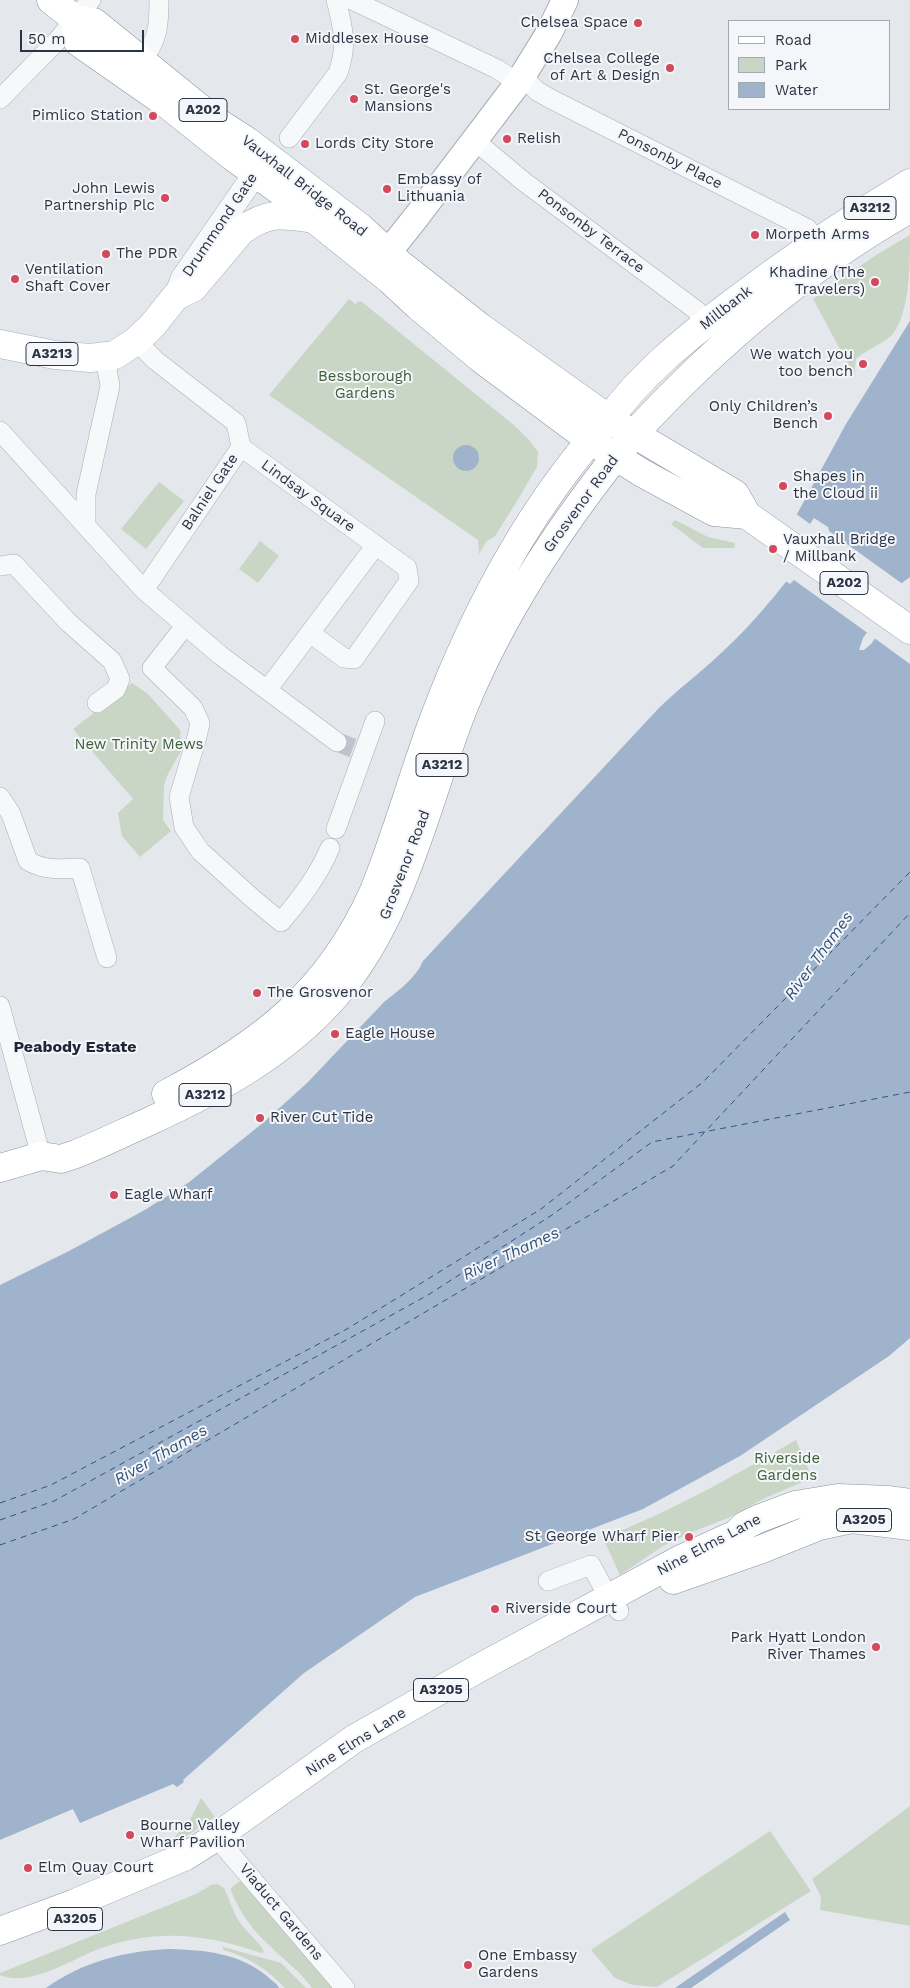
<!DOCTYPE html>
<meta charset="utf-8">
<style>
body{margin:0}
#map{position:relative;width:910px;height:1988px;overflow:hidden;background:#e4e7ec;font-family:"Work Sans",sans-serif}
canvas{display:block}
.legend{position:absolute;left:728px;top:20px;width:162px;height:90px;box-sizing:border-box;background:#f4f6f9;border:1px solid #a4a8b1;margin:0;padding:6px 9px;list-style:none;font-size:15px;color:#2b3445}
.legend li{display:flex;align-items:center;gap:10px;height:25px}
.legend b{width:25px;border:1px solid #a4a8b1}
.scale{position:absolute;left:20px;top:30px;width:124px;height:22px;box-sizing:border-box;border:2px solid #2b3445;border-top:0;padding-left:6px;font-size:15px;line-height:18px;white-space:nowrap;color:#2b3445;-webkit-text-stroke:4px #f4f6f9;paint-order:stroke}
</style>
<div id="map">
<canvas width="910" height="1988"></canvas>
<ul class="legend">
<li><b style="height:6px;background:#fff"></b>Road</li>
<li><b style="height:14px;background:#c9d6c5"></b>Park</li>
<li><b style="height:14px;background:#9fb4cc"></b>Water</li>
</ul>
<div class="scale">50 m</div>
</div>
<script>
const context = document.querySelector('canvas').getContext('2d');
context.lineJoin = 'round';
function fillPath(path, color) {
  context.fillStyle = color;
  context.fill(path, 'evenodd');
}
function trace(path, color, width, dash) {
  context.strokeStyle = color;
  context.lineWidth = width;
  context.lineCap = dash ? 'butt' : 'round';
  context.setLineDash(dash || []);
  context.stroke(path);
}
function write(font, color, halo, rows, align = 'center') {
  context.font = font + ' "Work Sans",sans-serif';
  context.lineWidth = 4;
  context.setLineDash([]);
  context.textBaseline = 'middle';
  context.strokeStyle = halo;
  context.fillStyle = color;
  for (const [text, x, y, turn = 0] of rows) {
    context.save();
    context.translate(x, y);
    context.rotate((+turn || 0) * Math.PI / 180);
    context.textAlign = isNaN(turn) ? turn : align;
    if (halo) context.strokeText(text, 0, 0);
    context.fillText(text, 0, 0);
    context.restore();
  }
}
fillPath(new Path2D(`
 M 910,235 C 910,265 910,313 892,335 C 881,345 867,349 856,359 L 854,375 L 813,299 L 876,255 Z
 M 349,299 L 355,304 L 359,301 L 362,302 L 515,426 L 530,441 L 538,452 L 537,467 L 514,506 L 495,536 L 486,542 L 479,554 L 478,540 L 269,395 Z
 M 159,482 L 184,501 L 146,549 L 121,529 Z
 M 675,520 L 708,537 L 735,543 L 734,548 L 703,548 L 671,524 Z
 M 260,541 L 279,556 L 258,583 L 239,569 Z
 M 132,683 L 148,694 L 180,730 L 181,751 L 167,776 L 164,786 L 163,820 L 171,831 L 140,857 L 122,836 L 118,813 L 133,799 L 73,729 Z
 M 796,1440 L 812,1478 L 765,1498 L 728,1518 L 692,1532 L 663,1546 L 620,1575 L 603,1538 C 670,1512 734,1476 796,1440 Z
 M 201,1798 L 215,1817 L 175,1844 L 172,1839 L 188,1824 Z
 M 910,1806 L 910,1926 L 820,1910 L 821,1897 L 812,1879 Z
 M 770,1831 L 811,1891 L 657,1987 L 633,1985 L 615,1978 L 591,1950 Z
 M 242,1879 L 334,1988 L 312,1988 C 299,1970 286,1962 271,1947 C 253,1931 240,1913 231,1891 L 231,1888 Z
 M 217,1884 L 224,1888 C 230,1900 233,1913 241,1924 C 246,1931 263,1946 264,1952 L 261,1953 C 206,1934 156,1928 99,1949 C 72,1959 29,1988 0,1975 L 0,1973 L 196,1894 L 211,1885 Z
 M 223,1947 L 281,1963 L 306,1988 L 285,1988 C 267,1969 248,1957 223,1950 Z`), '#c9d6c5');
fillPath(new Path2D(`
 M 910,321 L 910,577 L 902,583 L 863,638 L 859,650 L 864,650 L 871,644 L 910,591 L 910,1338 L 889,1356 L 740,1456 L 643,1509 L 415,1597 L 304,1673 L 183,1780 L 184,1782 L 177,1787 L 173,1784 L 80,1823 L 73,1809 L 0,1840 L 0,1285 L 69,1251 L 143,1211 L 188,1183 L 264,1122 L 307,1083 L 384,1002 C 398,991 416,978 423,961 L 658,709 C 677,690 699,674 719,655 C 758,620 790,577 822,535 L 796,516 L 846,424 Z
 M453 458a13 13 0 1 1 26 0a13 13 0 1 1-26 0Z
 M 785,1912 L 790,1920 L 691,1988 L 675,1988 Z
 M 169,1949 C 205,1950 240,1953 268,1977 C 272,1981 277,1983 279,1988 L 46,1988 C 82,1962 125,1951 169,1949 Z`), '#9fb4cc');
fillPath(new Path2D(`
 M 795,513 L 810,524 L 814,518 L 828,527 L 829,531 L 904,585 L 869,634 L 794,580 L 790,584 L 784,580 L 819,535 L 795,518 Z
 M 908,589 L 910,590 L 910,664 L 873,637 Z`), '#e4e7ec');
trace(new Path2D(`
 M 0,1503 L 51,1485 L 347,1329 L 541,1209 L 703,1082 L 910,872
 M 0,1520 L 54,1501 L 428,1295 L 552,1215 L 652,1142 L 910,1092
 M 0,1545 L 74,1519 L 673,1166 L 910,913`), '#34527a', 1, [6, 5]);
trace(new Path2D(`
 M 337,742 L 353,748`), '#bfc3cb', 19, [19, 9]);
const minor = new Path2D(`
 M 352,0 L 497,69 L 518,83
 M 142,61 C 158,39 159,27 159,0
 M 523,77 L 537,91 L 549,98 L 808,229 L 815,242
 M 0,99 L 56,42 L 91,0
 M 289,138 L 338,73 C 348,45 343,27 336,0
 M 474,140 L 523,181 L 696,310 L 707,323
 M 136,341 L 155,360 L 236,423 L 241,447 L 144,590
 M 0,431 L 144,590 L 220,655 L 337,742
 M 241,447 L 407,568 L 409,581 L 354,659 L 344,658 L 310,633
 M 86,525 L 86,494 L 110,386 L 105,357
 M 0,566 L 14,564 L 68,622 L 112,661 L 120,679 L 116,689 L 97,703
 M 185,626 L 152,668 L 193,708 L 200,723 L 197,737 L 179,797 L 184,827 L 200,851 L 252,898 L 281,922 C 301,898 318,876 330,848
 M 267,690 L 376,545
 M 0,797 L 11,814 L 28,861 C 46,871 61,869 80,868 L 107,958
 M 336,829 L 375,721
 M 0,1006 L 41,1156
 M 548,1581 L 591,1565 L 604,1589 L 619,1611
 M 216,1837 L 345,1988`);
const tertiary = new Path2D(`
 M 176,296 L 183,278 L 266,158`);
const secondary = new Path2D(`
 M 373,266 L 398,240 L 417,216 L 518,83 L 549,33 L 565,0`);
const primary = new Path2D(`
 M 0,344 L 55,355 L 90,358 L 115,355 L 136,341 L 152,326 L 176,296 L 193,288 L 241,231 C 268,211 284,214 314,219
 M 609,419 C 641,375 684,340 727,307 C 786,262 846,221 910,183
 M 633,435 C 714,347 805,268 910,209`);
const trunk = new Path2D(`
 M 51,0 L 75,19 L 94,22 L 216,121 L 247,141 L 361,228 L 400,264 L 480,327 L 609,419 L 735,494 L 747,515 L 910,630
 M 75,19 L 78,42 L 164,102 L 233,157 L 305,209 L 314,219 L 390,280 L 418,306 L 480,358 L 590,440 L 642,473 L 714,512 L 747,515
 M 166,1094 C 261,1044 328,993 373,893 C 396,837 412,778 433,721 C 474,612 530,506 609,419
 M 0,1168 L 41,1156 L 61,1159 L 76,1154 C 101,1144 125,1132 150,1121 C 221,1088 285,1054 337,994 C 406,913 426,800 465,704 C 506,605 566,517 633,435
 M 673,1580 L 762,1549 L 819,1526 L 852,1519 L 910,1526
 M 0,1931 L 75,1903 L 186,1856 L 216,1837 L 354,1739 L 479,1668 L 679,1560 L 736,1534 L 744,1526 L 758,1519 L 795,1505 L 838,1498 L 889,1500 L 910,1503`);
trace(minor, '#a9aeb7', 20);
trace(tertiary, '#a9aeb7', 25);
trace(secondary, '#a9aeb7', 28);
trace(primary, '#a3abb8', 29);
trace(trunk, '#8b94a3', 29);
trace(minor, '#f7f8fa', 19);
trace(tertiary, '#f7f8fa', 24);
trace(secondary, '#fff', 26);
trace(primary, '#fff', 28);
trace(trunk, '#fff', 28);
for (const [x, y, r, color] of [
 [638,23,5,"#d1495b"],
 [295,39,5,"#d1495b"],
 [670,68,5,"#d1495b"],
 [354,99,5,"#d1495b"],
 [153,116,5,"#d1495b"],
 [507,139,5,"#d1495b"],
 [305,144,5,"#d1495b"],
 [387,189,5,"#d1495b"],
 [165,198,5,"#d1495b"],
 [755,235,5,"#d1495b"],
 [106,254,5,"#d1495b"],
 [15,279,5,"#d1495b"],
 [875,282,5,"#d1495b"],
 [863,364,5,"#d1495b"],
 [828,416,5,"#d1495b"],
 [783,486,5,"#d1495b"],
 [773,549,5,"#d1495b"],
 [257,993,5,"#d1495b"],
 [335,1034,5,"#d1495b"],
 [260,1118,5,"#d1495b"],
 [114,1195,5,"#d1495b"],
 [689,1537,5,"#d1495b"],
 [495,1609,5,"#d1495b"],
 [876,1647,5,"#d1495b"],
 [130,1835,5,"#d1495b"],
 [28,1868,5,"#d1495b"],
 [468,1965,5,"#d1495b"]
]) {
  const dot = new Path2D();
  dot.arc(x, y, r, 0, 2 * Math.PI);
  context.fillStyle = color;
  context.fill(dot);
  trace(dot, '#f4f6f9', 2);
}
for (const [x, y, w] of [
 [203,110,48],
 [870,208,52],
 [52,354,52],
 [844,583,48],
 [442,765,52],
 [205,1095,52],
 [864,1520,55],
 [441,1690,55],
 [75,1919,55]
]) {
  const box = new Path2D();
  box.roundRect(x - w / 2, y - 11.5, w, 23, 4);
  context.fillStyle = '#f4f6f9';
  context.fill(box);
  trace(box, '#2b3445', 1);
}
write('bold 14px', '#2b3445', null, [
 ["A202",203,110],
 ["A3212",870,208],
 ["A3213",52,354],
 ["A202",844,583],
 ["A3212",442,765],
 ["A3212",205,1095],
 ["A3205",864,1520],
 ["A3205",441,1690],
 ["A3205",75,1919]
]);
write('15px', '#2b3445', '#f4f6f9', [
 ["Chelsea Space",628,23,"right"],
 ["Middlesex House",305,39],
 ["Chelsea College",660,59,"right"],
 ["of Art & Design",660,76,"right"],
 ["St. George's",364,90],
 ["Mansions",364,107],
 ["Pimlico Station",143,116,"right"],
 ["Relish",517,139],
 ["Lords City Store",315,144],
 ["Embassy of",397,180],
 ["Lithuania",397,197],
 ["John Lewis",155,189,"right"],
 ["Partnership Plc",155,206,"right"],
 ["Morpeth Arms",765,235],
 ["The PDR",116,254],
 ["Ventilation",25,270],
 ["Shaft Cover",25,287],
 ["Khadine (The",865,273,"right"],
 ["Travelers)",865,290,"right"],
 ["We watch you",853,355,"right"],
 ["too bench",853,372,"right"],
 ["Only Children’s",818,407,"right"],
 ["Bench",818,424,"right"],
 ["Shapes in",793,477],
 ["the Cloud ii",793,494],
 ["Vauxhall Bridge",783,540],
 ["/ Millbank",783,557],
 ["The Grosvenor",267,993],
 ["Eagle House",345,1034],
 ["River Cut Tide",270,1118],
 ["Eagle Wharf",124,1195],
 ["St George Wharf Pier",679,1537,"right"],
 ["Riverside Court",505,1609],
 ["Park Hyatt London",866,1638,"right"],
 ["River Thames",866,1655,"right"],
 ["Bourne Valley",140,1826],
 ["Wharf Pavilion",140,1843],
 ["Elm Quay Court",38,1868],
 ["One Embassy",478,1956],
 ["Gardens",478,1973]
], 'left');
write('15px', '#2b3445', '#f4f6f9', [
 ["Ponsonby Place",670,159,27],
 ["Vauxhall Bridge Road",304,186,38],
 ["Drummond Gate",220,225,-56],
 ["Ponsonby Terrace",591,231,37],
 ["Millbank",726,308,-38],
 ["Balniel Gate",210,492,-56],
 ["Lindsay Square",308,496,36],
 ["Grosvenor Road",581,504,-54],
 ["Grosvenor Road",405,865,-69],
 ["Nine Elms Lane",709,1545,-28],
 ["Nine Elms Lane",356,1742,-32],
 ["Viaduct Gardens",281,1912,50]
]);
write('15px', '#3f6138', '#f4f6f9', [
 ["Bessborough",365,377],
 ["Gardens",365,394],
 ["New Trinity Mews",139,745],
 ["Riverside",787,1459],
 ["Gardens",787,1476]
]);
write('italic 16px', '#34527a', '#f4f6f9', [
 ["River Thames",819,956,-54],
 ["River Thames",511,1254,-25],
 ["River Thames",161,1455,-30]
]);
write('bold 16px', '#1d2536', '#f4f6f9', [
 ["Peabody Estate",75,1047]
]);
</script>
